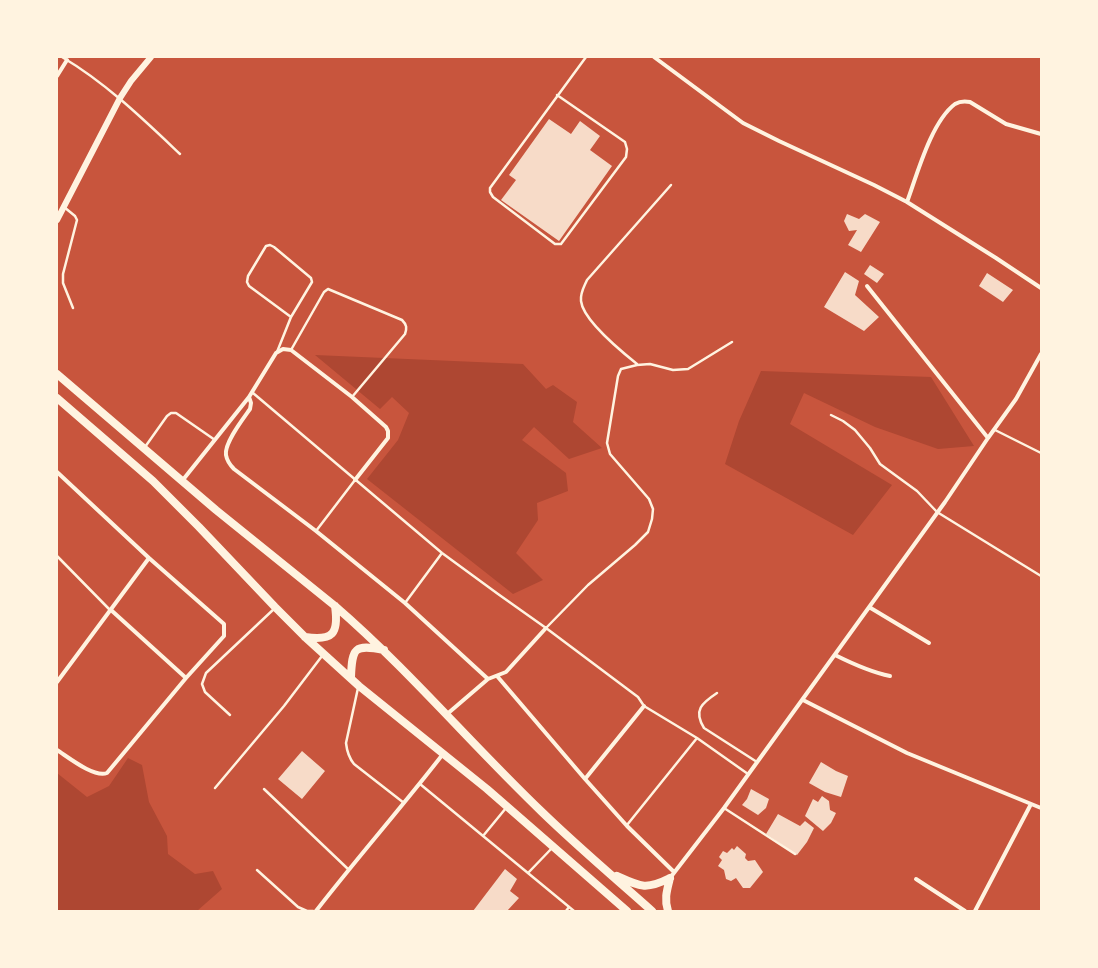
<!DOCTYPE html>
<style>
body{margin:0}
#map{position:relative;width:1098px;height:968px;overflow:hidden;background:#c8553d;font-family:Commissioner,sans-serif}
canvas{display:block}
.frame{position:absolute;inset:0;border:58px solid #fff3e0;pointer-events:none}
</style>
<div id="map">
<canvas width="1098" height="968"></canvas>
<div class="frame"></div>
</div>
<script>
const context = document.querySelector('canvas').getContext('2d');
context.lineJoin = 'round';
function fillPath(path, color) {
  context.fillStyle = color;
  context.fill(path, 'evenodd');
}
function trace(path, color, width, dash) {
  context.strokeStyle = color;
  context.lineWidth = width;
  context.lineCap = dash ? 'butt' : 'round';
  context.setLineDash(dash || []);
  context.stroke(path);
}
fillPath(new Path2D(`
 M 315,355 L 523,364 L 546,389 L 553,385 L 577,402 L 573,422 L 602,448 L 569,459 L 534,427 L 522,440 L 566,473 L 568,491 L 537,503 L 538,520 L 516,553 L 543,580 L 513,594 L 367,479 L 398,440 L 409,413 L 392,397 L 380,409 Z
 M 761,371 L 931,377 L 974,446 L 938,449 L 875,427 L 804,393 L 790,424 L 892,485 L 853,535 L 725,464 L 739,421 Z
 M 128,758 L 142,765 L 149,802 L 167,836 L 168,854 L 195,874 L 213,871 L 222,889 L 197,911 L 57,911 L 57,773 L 87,797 L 109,786 Z`), '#ae4732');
fillPath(new Path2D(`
 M 549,119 L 571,134 L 580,121 L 600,136 L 590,150 L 612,166 L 559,241 L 501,200 L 516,180 L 509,175 Z
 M 847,214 L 859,219 L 865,214 L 880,222 L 861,252 L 848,245 L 857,230 L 849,231 L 844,221 Z
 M 870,265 L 884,274 L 877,283 L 864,274 Z
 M 845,272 L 859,281 L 855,295 L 879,317 L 864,331 L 824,307 Z
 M 987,273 L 1013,290 L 1003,302 L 979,286 Z
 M 302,751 L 325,771 L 302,799 L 278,779 Z
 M 821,762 L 836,771 L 848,776 L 841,797 L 825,792 L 809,783 Z
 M 751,789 L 769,799 L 766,808 L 758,815 L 742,805 L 747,799 Z
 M 822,796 L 829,801 L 830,810 L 836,813 L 831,823 L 823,831 L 805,816 L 813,799 L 818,802 Z
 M 778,814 L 800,826 L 805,821 L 814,828 L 807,842 L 797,855 L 766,834 Z
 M 737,846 L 746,854 L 745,858 L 748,861 L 755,860 L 763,872 L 750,888 L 743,888 L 736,878 L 731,881 L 726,879 L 724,870 L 718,866 L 722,860 L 719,857 L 723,851 L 727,853 L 732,848 L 734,850 Z
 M 505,869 L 517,879 L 510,891 L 519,898 L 507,911 L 473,911 Z`), '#f7dbc8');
trace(new Path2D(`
 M 62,57 C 106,83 143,119 180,154
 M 557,95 L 625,142 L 627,149 L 626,157 L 561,244 L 555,244 L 493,197 L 490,192 L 490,188 L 586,57
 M 64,207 L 75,216 L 77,220 L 63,274 L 63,283 L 73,308
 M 291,350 L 324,292 L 328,289 L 402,320 C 407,325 407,328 405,334 L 352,397
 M 277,352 L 291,317 L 312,282 L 311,278 L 274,247 L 270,245 L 266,246 L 248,276 L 247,282 L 249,286 L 291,317
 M 637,364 C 622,352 583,320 581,301 C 580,293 584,287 587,280 L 671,185
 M 253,393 L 442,553 L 498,594 L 546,628 L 638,697 L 644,706 L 697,738 L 748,774
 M 831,415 L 843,421 L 855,430 L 870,448 L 880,464 L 917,491 L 937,512 L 1041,576
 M 995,430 L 1041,453
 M 145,447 L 167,416 L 171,413 L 176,413 L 215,440
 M 316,531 L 355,480
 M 57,556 L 110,610
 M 405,603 L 442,553
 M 546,628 L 588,585 L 635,545 L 648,532 L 652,519 L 653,509 L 649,499 L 610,454 L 607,443 L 618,376 L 621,369 L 637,365 L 650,364 L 673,370 L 688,369 L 732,342
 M 358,688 L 346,743 C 347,752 349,758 354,764 L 404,803
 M 717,693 C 702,703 693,710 704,728 L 757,762
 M 230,715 L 205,692 L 202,684 L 206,673 L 275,608
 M 420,784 L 574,911
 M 215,788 L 284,706 L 322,656
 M 264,789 L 348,869
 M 724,808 L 795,854
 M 627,825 L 697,738
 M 483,836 L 506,808
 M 257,870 L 298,907 L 307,911 L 313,911
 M 528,873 L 553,847
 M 566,911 L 569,907`), '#fff3e0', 2.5);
trace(new Path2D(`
 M 654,57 L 743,123 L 779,141 L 874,185 L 907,202 L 996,258 L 1041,288
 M 57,76 L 67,60
 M 907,202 C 917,175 931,122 955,104 C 960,101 965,101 970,102 L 1006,124 L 1041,134
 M 867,286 L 988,438
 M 57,472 L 149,558 L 224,624 L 224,636 L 186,678 L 107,773 C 94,778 68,757 57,750
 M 355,480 L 388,438 L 388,431 L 386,427 L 352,397 L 291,350 L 283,349 L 276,353 L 249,397 L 251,403 L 250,409 C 243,419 224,443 226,455 C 227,461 230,465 234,469 L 316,531 L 405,603 L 488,679 L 446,715
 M 182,481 L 249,397
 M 869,607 L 929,643
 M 111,610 L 186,678
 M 835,655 C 853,664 870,672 890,676
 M 497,676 L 585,779 L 627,826 L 674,872
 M 488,679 L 506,672 L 546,628
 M 57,682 L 149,558
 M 803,700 L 907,753 L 1041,808
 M 585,779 L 644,706
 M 670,878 L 724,808 L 945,502 L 988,438 L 1016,399 L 1041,354
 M 916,879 L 965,911
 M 316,911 C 357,858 402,807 443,754
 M 975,911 L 1031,804`), '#fff3e0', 4);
trace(new Path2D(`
 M 57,220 L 120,98 L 131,81 L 151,57`), '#fff3e0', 6);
trace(new Path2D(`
 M 57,374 L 216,510 L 335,606 C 409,670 471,744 542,812 C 577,846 615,878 652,911
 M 57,398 L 153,481 L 199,527 L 275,607 L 305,637 L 359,686 L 487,789 L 627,911
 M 305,637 C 333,641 339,634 335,606
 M 351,677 C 352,648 354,644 384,650
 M 617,876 C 641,887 646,890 670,878
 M 668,911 C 664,899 667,890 670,878`), '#fff3e0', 8);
</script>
